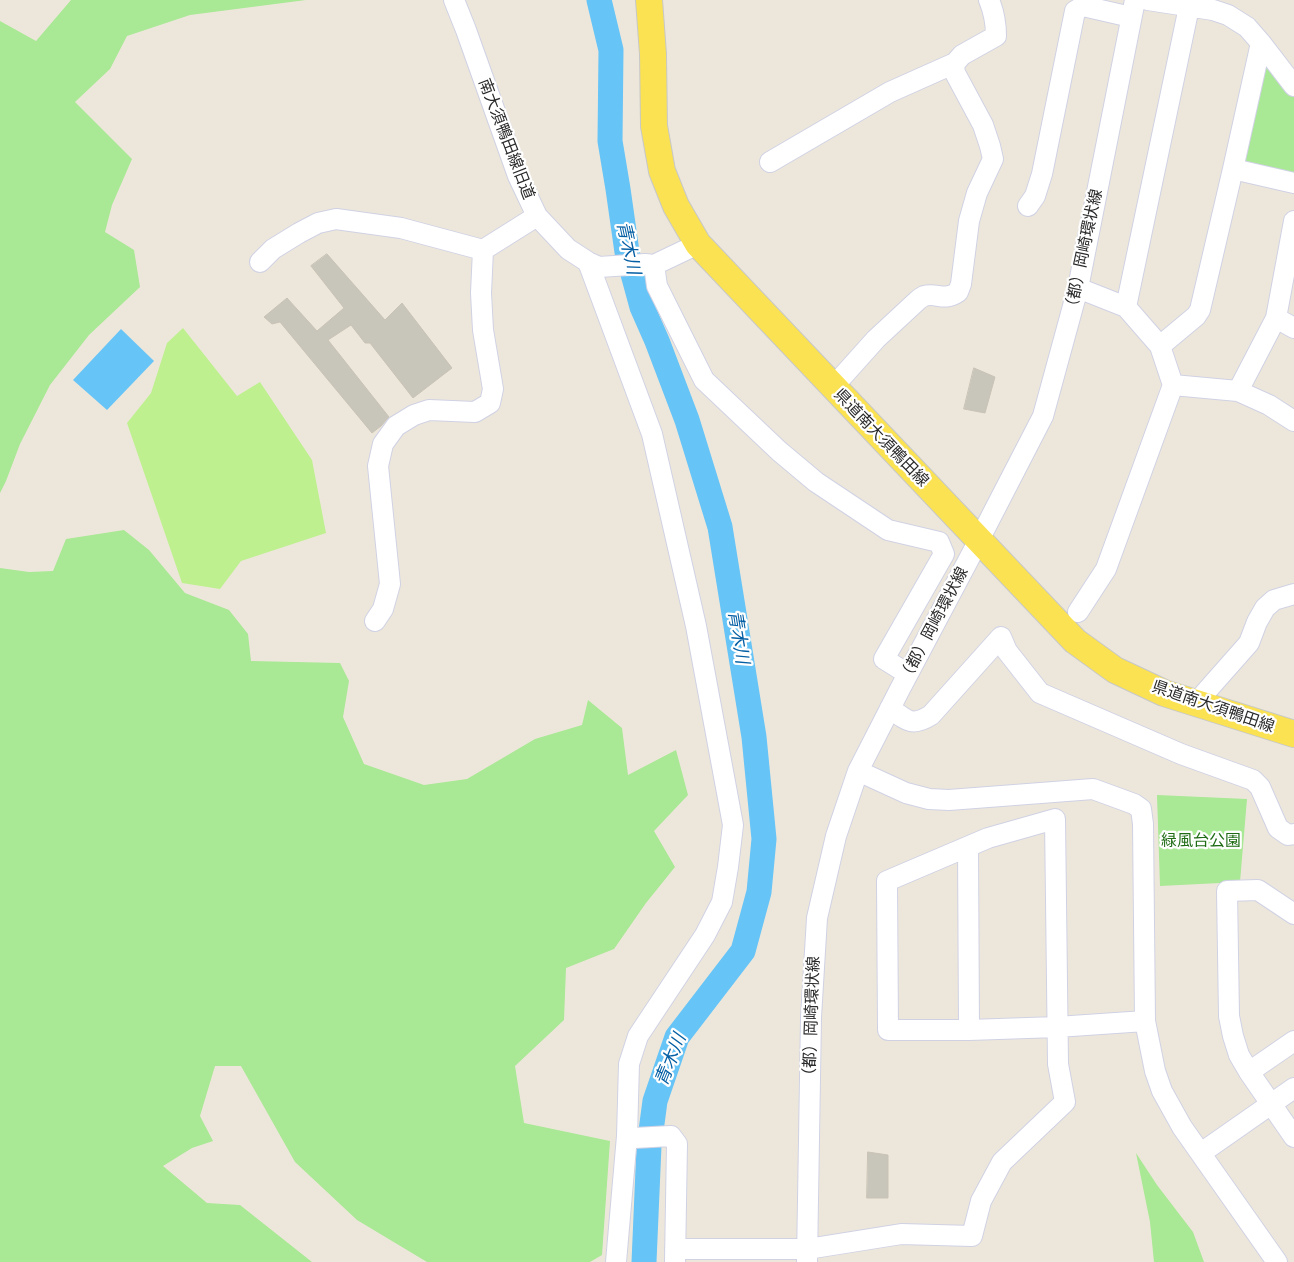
<!DOCTYPE html>
<meta charset="utf-8">
<style>
body{margin:0}
canvas{display:block;background:#ede7db}
</style>
<canvas width="1294" height="1262"></canvas>
<script>
const context = document.querySelector('canvas').getContext('2d');
context.lineJoin = 'round';
function fillPath(path, color) {
  context.fillStyle = color;
  context.fill(path, 'evenodd');
}
function trace(path, color, width, dash) {
  context.strokeStyle = color;
  context.lineWidth = width;
  context.lineCap = dash ? 'butt' : 'round';
  context.setLineDash(dash || []);
  context.stroke(path);
}
function write(font, color, halo, rows, align = 'center') {
  context.font = font + ' Karla,"Noto Sans JP",sans-serif';
  context.lineWidth = 4.5;
  context.setLineDash([]);
  context.textBaseline = 'middle';
  context.strokeStyle = halo;
  context.fillStyle = color;
  for (const [text, x, y, turn = 0] of rows) {
    context.save();
    context.translate(x, y);
    context.rotate((+turn || 0) * Math.PI / 180);
    context.textAlign = isNaN(turn) ? turn : align;
    if (halo) context.strokeText(text, 0, 0);
    context.fillText(text, 0, 0);
    context.restore();
  }
}
fillPath(new Path2D(`
 M 71,0 L 306,0 L 190,15 L 127,36 L 110,69 L 75,102 L 132,159 L 112,205 L 105,232 L 134,250 L 140,287 L 89,335 L 50,385 L 20,444 L 6,481 L 0,493 L 0,21 L 36,41 Z
 M 1271,59 L 1294,96 L 1294,178 L 1239,164 L 1261,67 Z
 M 124,530 L 149,550 L 185,593 L 229,610 L 248,634 L 251,661 L 340,663 L 349,681 L 343,717 L 364,764 L 424,785 L 467,779 L 535,739 L 582,725 L 588,700 L 622,728 L 628,775 L 676,750 L 688,795 L 654,831 L 675,867 L 646,903 L 614,949 L 566,968 L 564,1020 L 515,1066 L 524,1123 L 610,1141 L 602,1255 L 590,1262 L 427,1262 L 357,1220 L 295,1162 L 241,1066 L 215,1066 L 200,1116 L 213,1141 L 192,1148 L 163,1166 L 207,1203 L 240,1205 L 312,1262 L 0,1262 L 0,568 L 29,572 L 53,571 L 66,539 Z
 M 1157,795 L 1247,799 L 1240,882 L 1160,886 Z
 M 1136,1153 L 1157,1185 L 1193,1232 L 1204,1262 L 1154,1262 L 1150,1222 Z`), '#a9e894');
fillPath(new Path2D(`
 M 183,328 L 237,396 L 260,382 L 312,460 L 326,533 L 241,561 L 220,589 L 182,583 L 127,423 L 151,393 L 167,343 Z`), '#bef08f');
fillPath(new Path2D(`
 M 121,329 L 154,361 L 107,410 L 73,380 Z`), '#67c4f7');
trace(new Path2D(`
 M 599,0 L 611,50 L 610,141 L 618,189 L 627,252 L 642,307 L 657,341 L 687,420 L 720,527 L 754,737 L 764,839 L 759,892 L 743,951 L 677,1037 L 655,1101 L 649,1146 L 644,1262`), '#67c4f7', 25);
const building = new Path2D(`
 M 327,254 L 385,320 L 402,303 L 452,368 L 413,398 L 370,343 L 365,343 L 351,325 L 328,340 L 389,417 L 381,426 L 372,433 L 280,322 L 272,324 L 264,317 L 287,298 L 317,331 L 344,308 L 311,266 Z
 M 974,368 L 995,377 L 985,413 L 964,409 Z
 M 868,1152 L 888,1155 L 888,1198 L 867,1198 Z`);
fillPath(building, '#c8c5ba');
trace(building, '#c9c3b5', 1);
const minor = new Path2D(`
 M 454,0 L 466,30 L 518,176 L 537,216 L 568,249 L 588,262 L 599,267 L 645,264 L 654,265 L 698,244
 M 1148,0 L 1213,10 L 1228,15 L 1247,27 L 1261,43 L 1294,86
 M 770,162 L 890,92 L 955,63
 M 1233,169 L 1294,183
 M 1028,206 L 1035,196 L 1042,174 L 1075,11 L 1083,6 L 1131,17
 M 260,262 L 273,249 L 299,233 L 318,223 L 336,219 L 401,228 L 483,250 L 537,216
 M 588,262 L 652,434 L 696,626 L 733,825 L 728,867 L 722,902 L 705,935 L 638,1036 L 629,1064 L 627,1136 L 616,1262
 M 654,265 L 657,286 L 704,380 L 779,451 L 816,482 L 888,530 L 939,542 L 944,554 L 884,659 L 908,674
 M 1126,307 L 1189,7
 M 1276,318 L 1294,328
 M 1160,346 L 1196,316 L 1200,310 L 1233,169 L 1261,43
 M 1173,385 L 1238,391 L 1269,405 L 1294,421
 M 833,387 L 876,339 L 917,301 C 919,299 922,297 924,296 C 937,292 943,302 958,292 L 961,284 L 969,221 L 977,193 L 993,159 L 990,146 L 983,125 L 954,71 L 955,63 L 962,55 L 996,36 C 996,24 994,12 989,0
 M 1238,391 L 1276,318 L 1294,221
 M 1078,612 L 1106,569 L 1173,385 L 1160,346 L 1126,307 L 1078,288
 M 375,621 L 383,609 L 390,584 L 378,466 L 383,444 L 396,426 L 414,415 L 429,410 L 475,412 L 490,403 L 493,389 L 483,330 L 481,293 L 483,250
 M 1196,703 L 1249,643 L 1257,622 L 1265,608 L 1274,600 L 1294,594
 M 890,708 C 907,721 912,727 931,715 L 1001,637 L 1007,651 L 1040,693 L 1181,754 L 1253,780 L 1260,787 L 1278,828 L 1288,835 L 1294,834
 M 858,771 L 906,793 L 929,799 L 949,800 L 1093,789 L 1134,804 L 1141,809 L 1143,824 L 1145,1021 L 1155,1071 L 1162,1091 L 1182,1127 L 1277,1262
 M 968,847 L 969,1030
 M 1294,914 L 1258,890 L 1227,891 L 1229,1016 L 1233,1036 L 1239,1055 L 1249,1072 L 1294,1137
 M 1249,1072 L 1294,1041
 M 627,1136 L 634,1138 L 671,1136 L 677,1144 L 675,1261
 M 1201,1153 L 1294,1088
 M 675,1249 L 807,1249 L 901,1234 L 972,1236 L 981,1201 L 1002,1162 L 1065,1102 L 1058,1064 L 1055,819 L 988,838 L 887,881 L 888,1030 L 969,1030 L 1057,1027 L 1145,1021
 M 807,1261 L 811,1017 L 817,918 L 836,836 L 858,771 L 900,689 L 979,540 L 1043,416 L 1078,288 L 1135,0`);
const major = new Path2D(`
 M 649,0 L 653,54 L 654,126 L 662,171 L 676,206 L 698,244 L 1075,641 L 1115,670 L 1164,693 L 1294,734`);
trace(minor, '#d0d2e4', 22);
trace(major, '#c8c8c8', 28);
trace(minor, '#fff', 20);
trace(major, '#fae253', 26);
write('16px', '#2a2a2a', '#fff', [
 ["南大須鴨田線旧道",506,139,69],
 ["（都）岡崎環状線",1084,252,-78],
 ["県道南大須鴨田線",881,438,46],
 ["（都）岡崎環状線",934,625,-62],
 ["県道南大須鴨田線",1213,707,19],
 ["（都）岡崎環状線",812,1020,-88]
]);
write('16px', '#1f6c15', '#fff', [
 ["緑風台公園",1201,841]
]);
write('italic 18px', '#045fa4', '#fff', [
 ["青木川",628,248,78],
 ["青木川",738,637,81],
 ["青木川",671,1060,-68]
]);
</script>
